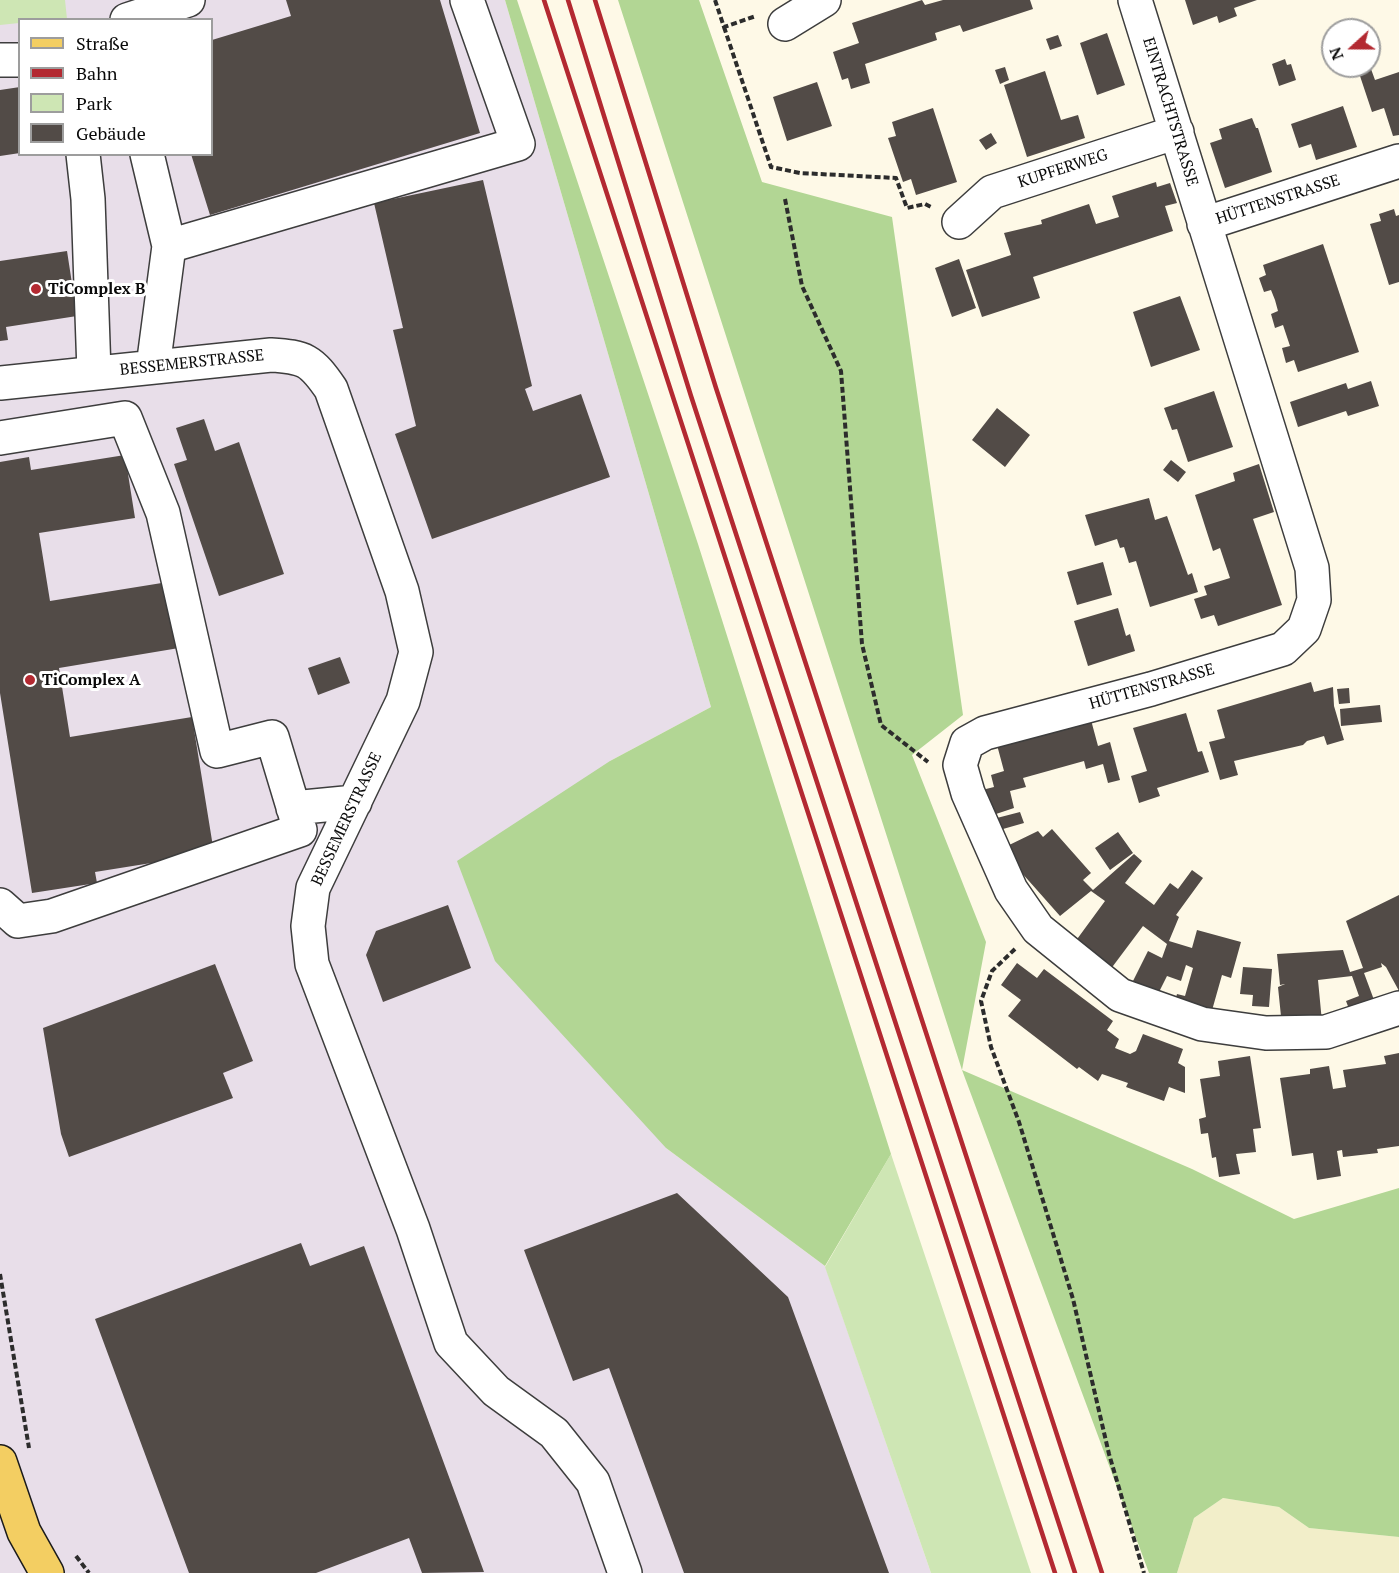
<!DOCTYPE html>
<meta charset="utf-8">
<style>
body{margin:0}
#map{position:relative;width:1399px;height:1573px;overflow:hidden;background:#fef9e7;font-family:"PT Serif",serif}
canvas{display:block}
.legend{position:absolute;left:18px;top:18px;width:195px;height:138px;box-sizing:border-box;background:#fff;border:2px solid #9d9d9d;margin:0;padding:8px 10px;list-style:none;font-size:18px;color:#0a0a0a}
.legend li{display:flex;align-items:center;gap:12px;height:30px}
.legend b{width:30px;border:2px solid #9d9d9d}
.north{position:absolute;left:1321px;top:18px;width:60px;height:60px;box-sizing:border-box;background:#fff;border:2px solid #9d9d9d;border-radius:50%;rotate:249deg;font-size:16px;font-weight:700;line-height:24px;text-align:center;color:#0a0a0a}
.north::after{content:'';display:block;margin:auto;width:21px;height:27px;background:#b32931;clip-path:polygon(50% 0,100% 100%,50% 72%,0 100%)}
</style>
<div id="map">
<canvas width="1399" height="1573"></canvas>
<ul class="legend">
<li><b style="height:8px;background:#f3ce62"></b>Straße</li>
<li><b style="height:8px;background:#b32931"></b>Bahn</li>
<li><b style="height:16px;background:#cee6b4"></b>Park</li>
<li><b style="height:16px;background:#524b47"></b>Gebäude</li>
</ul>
<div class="north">N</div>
</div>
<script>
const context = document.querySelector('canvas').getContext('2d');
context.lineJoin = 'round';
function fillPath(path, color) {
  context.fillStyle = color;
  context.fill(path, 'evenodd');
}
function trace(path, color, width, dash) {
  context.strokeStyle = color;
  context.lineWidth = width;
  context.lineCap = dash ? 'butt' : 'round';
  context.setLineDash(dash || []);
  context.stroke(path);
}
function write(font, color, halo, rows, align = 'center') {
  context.font = font + ' "PT Serif",serif';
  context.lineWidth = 6;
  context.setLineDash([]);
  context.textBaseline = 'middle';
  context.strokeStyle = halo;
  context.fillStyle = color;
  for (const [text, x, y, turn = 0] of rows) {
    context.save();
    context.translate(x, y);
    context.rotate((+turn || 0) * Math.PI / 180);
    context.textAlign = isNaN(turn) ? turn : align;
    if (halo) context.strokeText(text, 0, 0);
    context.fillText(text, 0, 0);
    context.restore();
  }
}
fillPath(new Path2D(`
 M 0,0 L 505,0 L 711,707 L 610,761 L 666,1148 L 825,1266 L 931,1573 L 0,1573 ZM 20,20 L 212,20 L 212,154 L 20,154 Z`), '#e8dee9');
fillPath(new Path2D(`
 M 1223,1498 L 1279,1507 L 1309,1528 L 1399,1537 L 1399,1573 L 1177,1573 L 1194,1518 Z`), '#f2eec9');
fillPath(new Path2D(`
 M 0,0 L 65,0 L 67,19 L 20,20 L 19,23 L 0,25 Z
 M 891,1154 L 1031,1573 L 931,1573 L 825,1267 Z`), '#cee6b4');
fillPath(new Path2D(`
 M 505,0 L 517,0 L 698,544 L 891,1154 L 825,1266 L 666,1148 L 495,961 L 457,861 L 610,761 L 711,707 Z
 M 618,0 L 699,0 L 762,182 L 892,217 L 963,715 L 912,755 L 986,942 L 962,1070 L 1192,1169 L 1294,1219 L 1399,1188 L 1399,1537 L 1309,1528 L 1279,1507 L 1223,1498 L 1194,1518 L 1177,1573 L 1149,1573 L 962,1070 Z`), '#b2d694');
fillPath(new Path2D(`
 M 286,0 L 440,0 L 480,133 L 210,215 L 191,154 L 212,154 L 212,40 L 291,16 Z
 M 922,0 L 925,5 L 943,0 L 1030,0 L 1033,9 L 963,32 L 960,25 L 935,33 L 937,40 L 865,64 L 870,83 L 851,89 L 848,78 L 842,80 L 833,52 L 859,43 L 852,23 Z
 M 1185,0 L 1257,0 L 1234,8 L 1237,16 L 1219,23 L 1217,16 L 1193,25 Z
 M 1107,33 L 1125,85 L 1097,95 L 1080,43 Z
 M 1058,35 L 1062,46 L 1050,50 L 1046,39 Z
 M 1285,59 L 1287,65 L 1291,64 L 1296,80 L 1279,86 L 1272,64 Z
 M 1005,67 L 1009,80 L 1000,84 L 995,70 Z
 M 1371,69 L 1375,80 L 1399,72 L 1399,135 L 1393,136 L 1384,108 L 1372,112 L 1359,73 Z
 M 1045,71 L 1061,120 L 1078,115 L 1085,138 L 1027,157 L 1004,85 Z
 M 817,82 L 832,126 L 787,141 L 773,97 Z
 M 20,87 L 20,153 L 0,156 L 0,90 Z
 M 1343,106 L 1357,147 L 1316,160 L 1311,144 L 1299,148 L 1291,124 Z
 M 933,108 L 957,182 L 916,195 L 911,179 L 903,182 L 888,138 L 896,136 L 892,122 Z
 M 1252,118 L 1256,128 L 1258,128 L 1272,172 L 1225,188 L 1210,143 L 1222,139 L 1219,129 Z
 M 991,133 L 997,143 L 986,150 L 979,140 Z
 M 483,180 L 532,386 L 525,389 L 533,411 L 581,394 L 610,477 L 432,539 L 395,434 L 416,426 L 393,330 L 403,328 L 374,203 Z
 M 1156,182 L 1157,187 L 1170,183 L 1177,203 L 1165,206 L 1173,231 L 1033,277 L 1040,298 L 982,317 L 966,270 L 1011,255 L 1004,233 L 1042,224 L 1041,220 L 1089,204 L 1096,224 L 1119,217 L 1112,196 Z
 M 1394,209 L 1396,216 L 1399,215 L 1399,282 L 1389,285 L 1370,224 L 1381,221 L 1379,214 Z
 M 1323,244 L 1359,352 L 1298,372 L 1294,360 L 1286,363 L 1282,348 L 1290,346 L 1283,325 L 1275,328 L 1271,314 L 1278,311 L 1275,300 L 1271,290 L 1264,292 L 1259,278 L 1266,275 L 1263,265 Z
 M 67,251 L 77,316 L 6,327 L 8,340 L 0,341 L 0,261 Z
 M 959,259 L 976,308 L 952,317 L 935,268 Z
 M 1180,296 L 1200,350 L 1151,367 L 1133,312 Z
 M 1371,381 L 1379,406 L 1348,416 L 1346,411 L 1298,427 L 1290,402 L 1346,383 L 1348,389 Z
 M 1214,391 L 1233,447 L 1188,462 L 1177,429 L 1172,430 L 1164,408 Z
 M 997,408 L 1030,435 L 1005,467 L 972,440 Z
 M 204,419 L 215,451 L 239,442 L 284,574 L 219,596 L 174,464 L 187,460 L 176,428 Z
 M 125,455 L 135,518 L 39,533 L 50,601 L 168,582 L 179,648 L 59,668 L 70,737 L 192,717 L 214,853 L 95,872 L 97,883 L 32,893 L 0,693 L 0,462 L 29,457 L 31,470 Z
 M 1171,460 L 1186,472 L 1178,482 L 1163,470 Z
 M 1259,464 L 1274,512 L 1253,519 L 1282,605 L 1218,626 L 1214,615 L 1201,619 L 1194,599 L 1207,595 L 1204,586 L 1230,578 L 1220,548 L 1213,551 L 1195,495 L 1235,481 L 1233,473 Z
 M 1149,498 L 1155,520 L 1167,516 L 1188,575 L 1192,573 L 1198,592 L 1150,607 L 1136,561 L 1129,563 L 1124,547 L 1120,548 L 1117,539 L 1095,546 L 1085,515 Z
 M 1103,562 L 1112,595 L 1077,605 L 1067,572 Z
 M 1118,608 L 1126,636 L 1130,634 L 1135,651 L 1088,666 L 1074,621 Z
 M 340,657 L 350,683 L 318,695 L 308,668 Z
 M 1311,682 L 1314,692 L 1333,687 L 1334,706 L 1344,740 L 1327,745 L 1324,736 L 1307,741 L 1303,745 L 1234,761 L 1238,775 L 1220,780 L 1209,742 L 1225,738 L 1217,710 Z
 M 1349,688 L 1350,703 L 1339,704 L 1337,689 Z
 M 1380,705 L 1382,722 L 1341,726 L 1340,709 Z
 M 1186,713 L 1198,752 L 1202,751 L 1209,772 L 1157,788 L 1160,796 L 1139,803 L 1131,776 L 1147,771 L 1133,728 Z
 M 1091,720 L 1098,746 L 1110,742 L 1120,780 L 1108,783 L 1103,764 L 1086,769 L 1084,761 L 1023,778 L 1026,787 L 1010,791 L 1014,808 L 990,816 L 982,790 L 994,787 L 991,775 L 1004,771 L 997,745 Z
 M 1020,812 L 1024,823 L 996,831 L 993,819 Z
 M 1052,829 L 1091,873 L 1083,880 L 1093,890 L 1134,854 L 1142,861 L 1125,883 L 1154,905 L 1170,883 L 1178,889 L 1192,870 L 1203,878 L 1176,915 L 1179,917 L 1169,941 L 1192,948 L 1197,930 L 1241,942 L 1231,978 L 1222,975 L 1209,1021 L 1172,1010 L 1177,994 L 1185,996 L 1193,968 L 1186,965 L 1181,981 L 1167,976 L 1154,1002 L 1129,989 L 1148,951 L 1162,958 L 1167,944 L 1143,926 L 1107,974 L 1072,946 L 1105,901 L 1091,891 L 1060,916 L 1013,863 L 1003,848 L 1038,831 L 1043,837 Z
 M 1118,832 L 1133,853 L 1110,870 L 1095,848 Z
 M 1399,895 L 1399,991 L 1386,967 L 1381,963 L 1382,967 L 1364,973 L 1377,1008 L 1352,1017 L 1346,1001 L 1359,996 L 1352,976 L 1318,980 L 1322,1022 L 1282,1026 L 1278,987 L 1285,984 L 1280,985 L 1277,954 L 1343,950 L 1350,972 L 1363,968 L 1346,921 Z
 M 448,905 L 471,968 L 383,1002 L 366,955 L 376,931 Z
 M 1017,963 L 1037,978 L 1044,969 L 1113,1021 L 1107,1030 L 1119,1039 L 1115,1048 L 1130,1054 L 1136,1051 L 1143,1034 L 1183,1049 L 1178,1063 L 1185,1067 L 1185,1093 L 1169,1087 L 1164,1101 L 1126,1087 L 1128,1083 L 1102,1074 L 1098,1081 L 1079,1067 L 1077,1069 L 1008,1016 L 1021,1000 L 1001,985 Z
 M 215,964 L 253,1061 L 223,1073 L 233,1098 L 69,1157 L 61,1134 L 43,1028 Z
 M 1243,967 L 1272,969 L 1269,1007 L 1252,1006 L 1253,995 L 1240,994 Z
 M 1399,1053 L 1399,1146 L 1377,1149 L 1378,1153 L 1343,1157 L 1342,1150 L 1337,1151 L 1341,1176 L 1317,1180 L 1313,1153 L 1292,1156 L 1280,1078 L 1310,1074 L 1310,1069 L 1329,1066 L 1333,1089 L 1346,1087 L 1343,1070 L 1386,1064 L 1384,1056 Z
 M 1250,1056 L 1261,1128 L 1253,1129 L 1256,1152 L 1236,1154 L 1240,1174 L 1219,1177 L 1216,1157 L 1212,1158 L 1208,1133 L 1201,1134 L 1199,1119 L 1206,1117 L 1200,1079 L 1220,1076 L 1218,1061 Z
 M 677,1193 L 788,1297 L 889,1573 L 684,1573 L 609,1368 L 573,1381 L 524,1250 Z
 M 301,1243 L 310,1266 L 364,1246 L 484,1572 L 422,1573 L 409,1538 L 316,1573 L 189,1573 L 95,1319 Z`), '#524b47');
const minor = new Path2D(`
 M 1135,0 L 1312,568 L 1314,600 L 1304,629 L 1283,649 L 1151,689 L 985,733 L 967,743 L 960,765 L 968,793 L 1011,890 L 1038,929 L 1120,995 L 1202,1024 L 1266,1033 L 1326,1032 L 1399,1008
 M 127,20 L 188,0
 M 785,24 L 824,0
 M 0,60 L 20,60
 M 83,154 L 88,199 L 94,372
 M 147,154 L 169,246 L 153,367
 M 959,222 L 992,192 L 1177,132
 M 1204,224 L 1399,161
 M 169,246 L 518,144 L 467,0
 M 0,383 L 271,355 C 305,357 311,360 331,389 L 402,591 L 416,652 L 403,701 L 313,888 L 308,926 L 312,964 L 413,1229 L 451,1343 L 496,1391 L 554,1433 L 593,1482 L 625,1573
 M 0,438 L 125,418 L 163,513 L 217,751 L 272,737 L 300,830 L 52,916 L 18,921 L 0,905
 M 293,808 L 355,802`);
const major = new Path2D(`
 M 0,1462 L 24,1532 L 47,1573`);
trace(minor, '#3d3d3d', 36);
trace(major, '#1b1b1b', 36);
trace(new Path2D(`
 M 715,0 L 724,27 L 756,16
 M 724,27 L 771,167 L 800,173 L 896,178 L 907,208 L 925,204 L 933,208
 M 785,199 L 802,286 L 841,371 L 862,644 L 881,725 L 928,762
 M 1015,949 L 992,971 L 981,1001 L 991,1047 L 1019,1122 L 1073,1299 L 1109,1454 L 1144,1573
 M 0,1274 L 29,1448
 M 76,1556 L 89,1573`), '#2c2c2c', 4, [6, 3]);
trace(minor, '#fff', 33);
trace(major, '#f3ce62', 33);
trace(new Path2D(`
 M 544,0 L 1055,1573
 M 568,0 L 691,396 L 1075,1573
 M 595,0 L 716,388 L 1102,1573`), '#b32931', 4.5);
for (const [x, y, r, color] of [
 [36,289,6,"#b32931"],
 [30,680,6,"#b32931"]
]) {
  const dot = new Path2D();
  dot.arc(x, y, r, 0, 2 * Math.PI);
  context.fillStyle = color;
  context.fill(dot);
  trace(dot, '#fff', 2);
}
write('16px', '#0a0a0a', '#fff', [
 ["EINTRACHTSTRASSE",1170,112,73],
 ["KUPFERWEG",1063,169,-18],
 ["HÜTTENSTRASSE",1278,200,-18],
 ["BESSEMERSTRASSE",192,363,-6],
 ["HÜTTENSTRASSE",1152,687,-16],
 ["BESSEMERSTRASSE",347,819,-65]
]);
write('bold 16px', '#0a0a0a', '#fff', [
 ["TiComplex B",48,289],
 ["TiComplex A",42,680]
], 'left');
</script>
